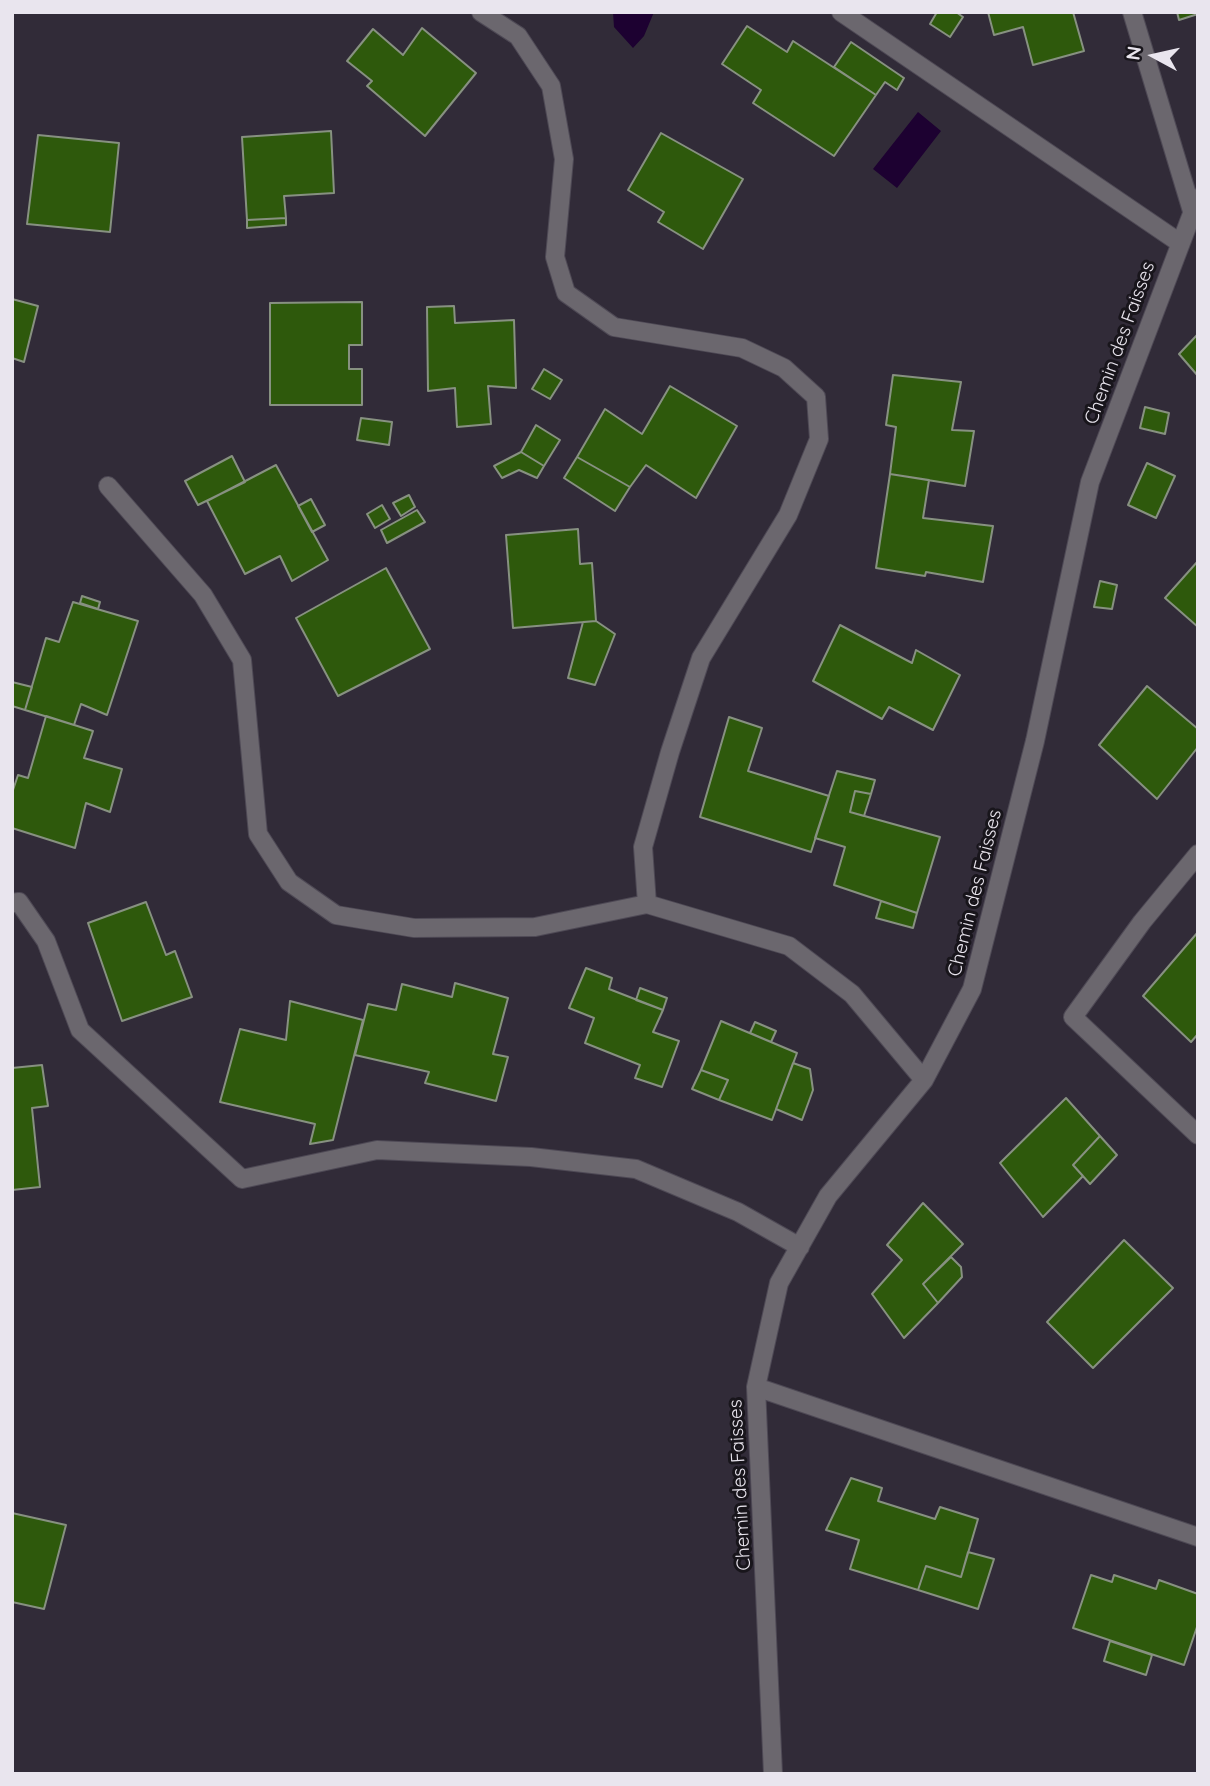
<!DOCTYPE html>
<style>
body{margin:0}
#map{position:relative;width:1210px;height:1786px;overflow:hidden;background:#312b38;font-family:Quicksand,sans-serif}
canvas{display:block}
.frame{position:absolute;inset:0;border:14px solid #e9e5ee;pointer-events:none}
.north{position:absolute;left:1119px;top:21px;width:70px;height:70px;-webkit-text-stroke:5px #18151b;paint-order:stroke;rotate:278deg;font-size:19px;font-weight:700;line-height:28px;text-align:center;color:#e9e5ee}
.north::after{content:'';display:block;margin:auto;width:24px;height:32px;background:#e9e5ee;clip-path:polygon(50% 0,100% 100%,50% 72%,0 100%)}
</style>
<div id="map">
<canvas width="1210" height="1786"></canvas>
<div class="frame"></div>
<div class="north">N</div>
</div>
<script>
const context = document.querySelector('canvas').getContext('2d');
context.lineJoin = 'round';
function fillPath(path, color) {
  context.fillStyle = color;
  context.fill(path, 'evenodd');
}
function trace(path, color, width, dash) {
  context.strokeStyle = color;
  context.lineWidth = width;
  context.lineCap = dash ? 'butt' : 'round';
  context.setLineDash(dash || []);
  context.stroke(path);
}
function write(font, color, halo, rows, align = 'center') {
  context.font = font + ' Quicksand,sans-serif';
  context.lineWidth = 6;
  context.setLineDash([]);
  context.textBaseline = 'middle';
  context.strokeStyle = halo;
  context.fillStyle = color;
  for (const [text, x, y, turn = 0] of rows) {
    context.save();
    context.translate(x, y);
    context.rotate((+turn || 0) * Math.PI / 180);
    context.textAlign = isNaN(turn) ? turn : align;
    if (halo) context.strokeText(text, 0, 0);
    context.fillText(text, 0, 0);
    context.restore();
  }
}
fillPath(new Path2D(`
 M 654,12 L 644,36 L 633,48 L 614,27 L 613,12 Z
 M 918,112 L 941,131 L 897,188 L 873,169 Z`), '#1d0131');
const building = new Path2D(`
 M 937,12 L 956,12 L 963,17 L 950,37 L 930,24 Z
 M 988,12 L 1073,12 L 1084,51 L 1033,65 L 1023,27 L 994,35 Z
 M 1177,12 L 1198,12 L 1198,14 L 1179,20 Z
 M 747,26 L 787,52 L 793,41 L 876,95 L 834,156 L 753,103 L 761,90 L 722,64 Z
 M 422,28 L 476,73 L 425,136 L 367,86 L 372,81 L 347,61 L 373,29 L 403,55 Z
 M 851,42 L 904,78 L 897,90 L 885,82 L 876,95 L 834,67 Z
 M 331,131 L 334,193 L 284,196 L 286,218 L 247,220 L 242,137 Z
 M 661,133 L 743,179 L 703,249 L 658,222 L 664,212 L 628,190 Z
 M 38,135 L 119,143 L 110,232 L 27,224 Z
 M 286,218 L 286,225 L 247,228 L 247,220 Z
 M 12,299 L 38,306 L 24,362 L 12,358 Z
 M 362,302 L 362,345 L 349,345 L 349,369 L 362,369 L 362,405 L 270,405 L 270,303 Z
 M 454,306 L 455,323 L 514,320 L 516,388 L 488,386 L 491,424 L 457,427 L 455,388 L 428,391 L 427,307 Z
 M 1198,334 L 1198,376 L 1179,354 Z
 M 544,369 L 562,380 L 550,399 L 532,389 Z
 M 893,375 L 961,382 L 952,430 L 974,431 L 965,486 L 890,474 L 896,427 L 886,425 Z
 M 670,386 L 737,426 L 696,498 L 646,465 L 630,487 L 577,457 L 605,409 L 642,434 Z
 M 1145,407 L 1169,413 L 1165,434 L 1140,428 Z
 M 361,418 L 392,422 L 389,445 L 357,440 Z
 M 536,425 L 560,440 L 544,466 L 521,452 Z
 M 521,452 L 544,466 L 537,478 L 519,470 L 502,478 L 494,466 Z
 M 232,456 L 245,482 L 198,505 L 185,481 Z
 M 577,457 L 630,487 L 615,511 L 564,478 Z
 M 1147,463 L 1175,476 L 1156,518 L 1128,505 Z
 M 276,465 L 328,560 L 292,581 L 280,556 L 245,574 L 207,501 Z
 M 890,474 L 929,480 L 923,518 L 993,526 L 983,582 L 926,572 L 925,576 L 876,568 Z
 M 409,495 L 415,507 L 401,516 L 393,503 Z
 M 311,499 L 325,525 L 312,532 L 298,506 Z
 M 382,505 L 390,519 L 375,528 L 367,514 Z
 M 417,510 L 425,522 L 387,543 L 381,530 Z
 M 578,529 L 580,564 L 592,563 L 596,621 L 513,628 L 506,535 Z
 M 1198,561 L 1198,627 L 1165,598 Z
 M 386,568 L 430,649 L 338,696 L 296,618 Z
 M 1100,581 L 1117,585 L 1112,609 L 1094,607 Z
 M 82,596 L 100,602 L 98,609 L 80,603 Z
 M 73,602 L 138,621 L 107,715 L 81,704 L 74,725 L 25,710 L 46,638 L 59,642 Z
 M 596,621 L 615,634 L 595,685 L 568,678 L 583,622 Z
 M 840,625 L 912,663 L 916,650 L 960,675 L 933,730 L 889,707 L 882,719 L 813,681 Z
 M 12,682 L 32,687 L 25,710 L 12,706 Z
 M 1147,686 L 1198,729 L 1198,747 L 1157,799 L 1099,745 Z
 M 46,716 L 93,731 L 84,758 L 122,769 L 110,812 L 86,803 L 75,848 L 12,828 L 12,793 L 18,775 L 28,778 Z
 M 729,717 L 762,728 L 748,771 L 829,796 L 811,852 L 700,817 Z
 M 837,771 L 875,780 L 871,794 L 855,791 L 850,812 L 940,837 L 917,913 L 834,885 L 845,847 L 815,838 Z
 M 855,791 L 871,794 L 864,816 L 850,812 Z
 M 881,901 L 917,913 L 913,928 L 876,918 Z
 M 146,902 L 166,955 L 175,951 L 192,997 L 122,1021 L 88,923 Z
 M 1198,932 L 1198,1034 L 1191,1042 L 1143,996 Z
 M 586,968 L 612,978 L 609,989 L 663,1010 L 653,1032 L 679,1041 L 662,1087 L 635,1078 L 640,1065 L 585,1043 L 594,1018 L 569,1008 Z
 M 455,983 L 508,998 L 493,1054 L 508,1057 L 496,1101 L 425,1083 L 429,1072 L 355,1055 L 368,1004 L 396,1010 L 402,984 L 452,997 Z
 M 640,988 L 667,998 L 663,1010 L 636,1000 Z
 M 290,1001 L 363,1020 L 333,1140 L 310,1144 L 315,1124 L 220,1102 L 240,1029 L 286,1040 Z
 M 721,1021 L 797,1053 L 772,1120 L 719,1100 L 728,1080 L 701,1070 Z
 M 755,1022 L 776,1031 L 771,1042 L 750,1033 Z
 M 793,1063 L 810,1069 L 813,1090 L 802,1120 L 776,1109 Z
 M 42,1065 L 48,1106 L 32,1108 L 40,1187 L 12,1190 L 12,1068 Z
 M 701,1070 L 728,1080 L 719,1100 L 692,1089 Z
 M 1066,1098 L 1100,1136 L 1073,1165 L 1083,1176 L 1043,1217 L 1000,1163 Z
 M 1100,1136 L 1117,1155 L 1090,1184 L 1073,1165 Z
 M 923,1203 L 963,1244 L 923,1284 L 938,1303 L 904,1338 L 872,1294 L 902,1260 L 887,1245 Z
 M 1124,1240 L 1173,1288 L 1093,1368 L 1047,1322 Z
 M 951,1257 L 961,1267 L 962,1277 L 938,1303 L 923,1284 Z
 M 851,1478 L 882,1488 L 878,1501 L 935,1519 L 940,1507 L 978,1519 L 961,1577 L 926,1566 L 918,1590 L 850,1569 L 859,1540 L 826,1530 Z
 M 12,1513 L 66,1525 L 44,1609 L 12,1602 Z
 M 968,1552 L 994,1559 L 978,1609 L 918,1590 L 926,1566 L 961,1577 Z
 M 1091,1575 L 1112,1582 L 1114,1575 L 1156,1589 L 1159,1580 L 1198,1594 L 1198,1624 L 1184,1665 L 1073,1628 Z
 M 1110,1641 L 1152,1655 L 1146,1675 L 1104,1661 Z`);
fillPath(building, '#2e590c');
trace(building, '#879181', 2);
const minor = new Path2D(`
 M 481,12 L 518,36 L 551,86 L 564,159 L 555,257 L 566,293 L 614,327 L 742,348 L 784,368 L 816,397 L 819,439 L 788,515 L 701,658 L 670,752 L 643,847 L 647,904 L 789,946 L 852,994 L 924,1080
 M 841,12 L 1180,243
 M 1132,12 L 1192,211
 M 108,486 L 203,595 L 242,660 L 258,834 L 289,882 L 336,915 L 414,928 L 535,927 L 647,904
 M 1198,854 L 1142,922 L 1073,1017 L 1198,1135
 M 12,903 L 19,902 L 46,941 L 80,1030 L 242,1179 L 377,1150 L 531,1157 L 636,1169 L 738,1212 L 800,1247
 M 756,1387 L 1198,1537
 M 773,1774 L 756,1387 L 779,1283 L 828,1196 L 924,1080 L 972,989 L 1035,741 L 1090,482 L 1198,198`);
trace(minor, '#4e4955', 20);
trace(minor, '#6b676e', 18);
write('19px', '#e9e5ee', '#18151b', [
 ["Chemin des Faisses",1120,343,-70],
 ["Chemin des Faisses",975,893,-76],
 ["Chemin des Faisses",740,1485,-93]
]);
</script>
